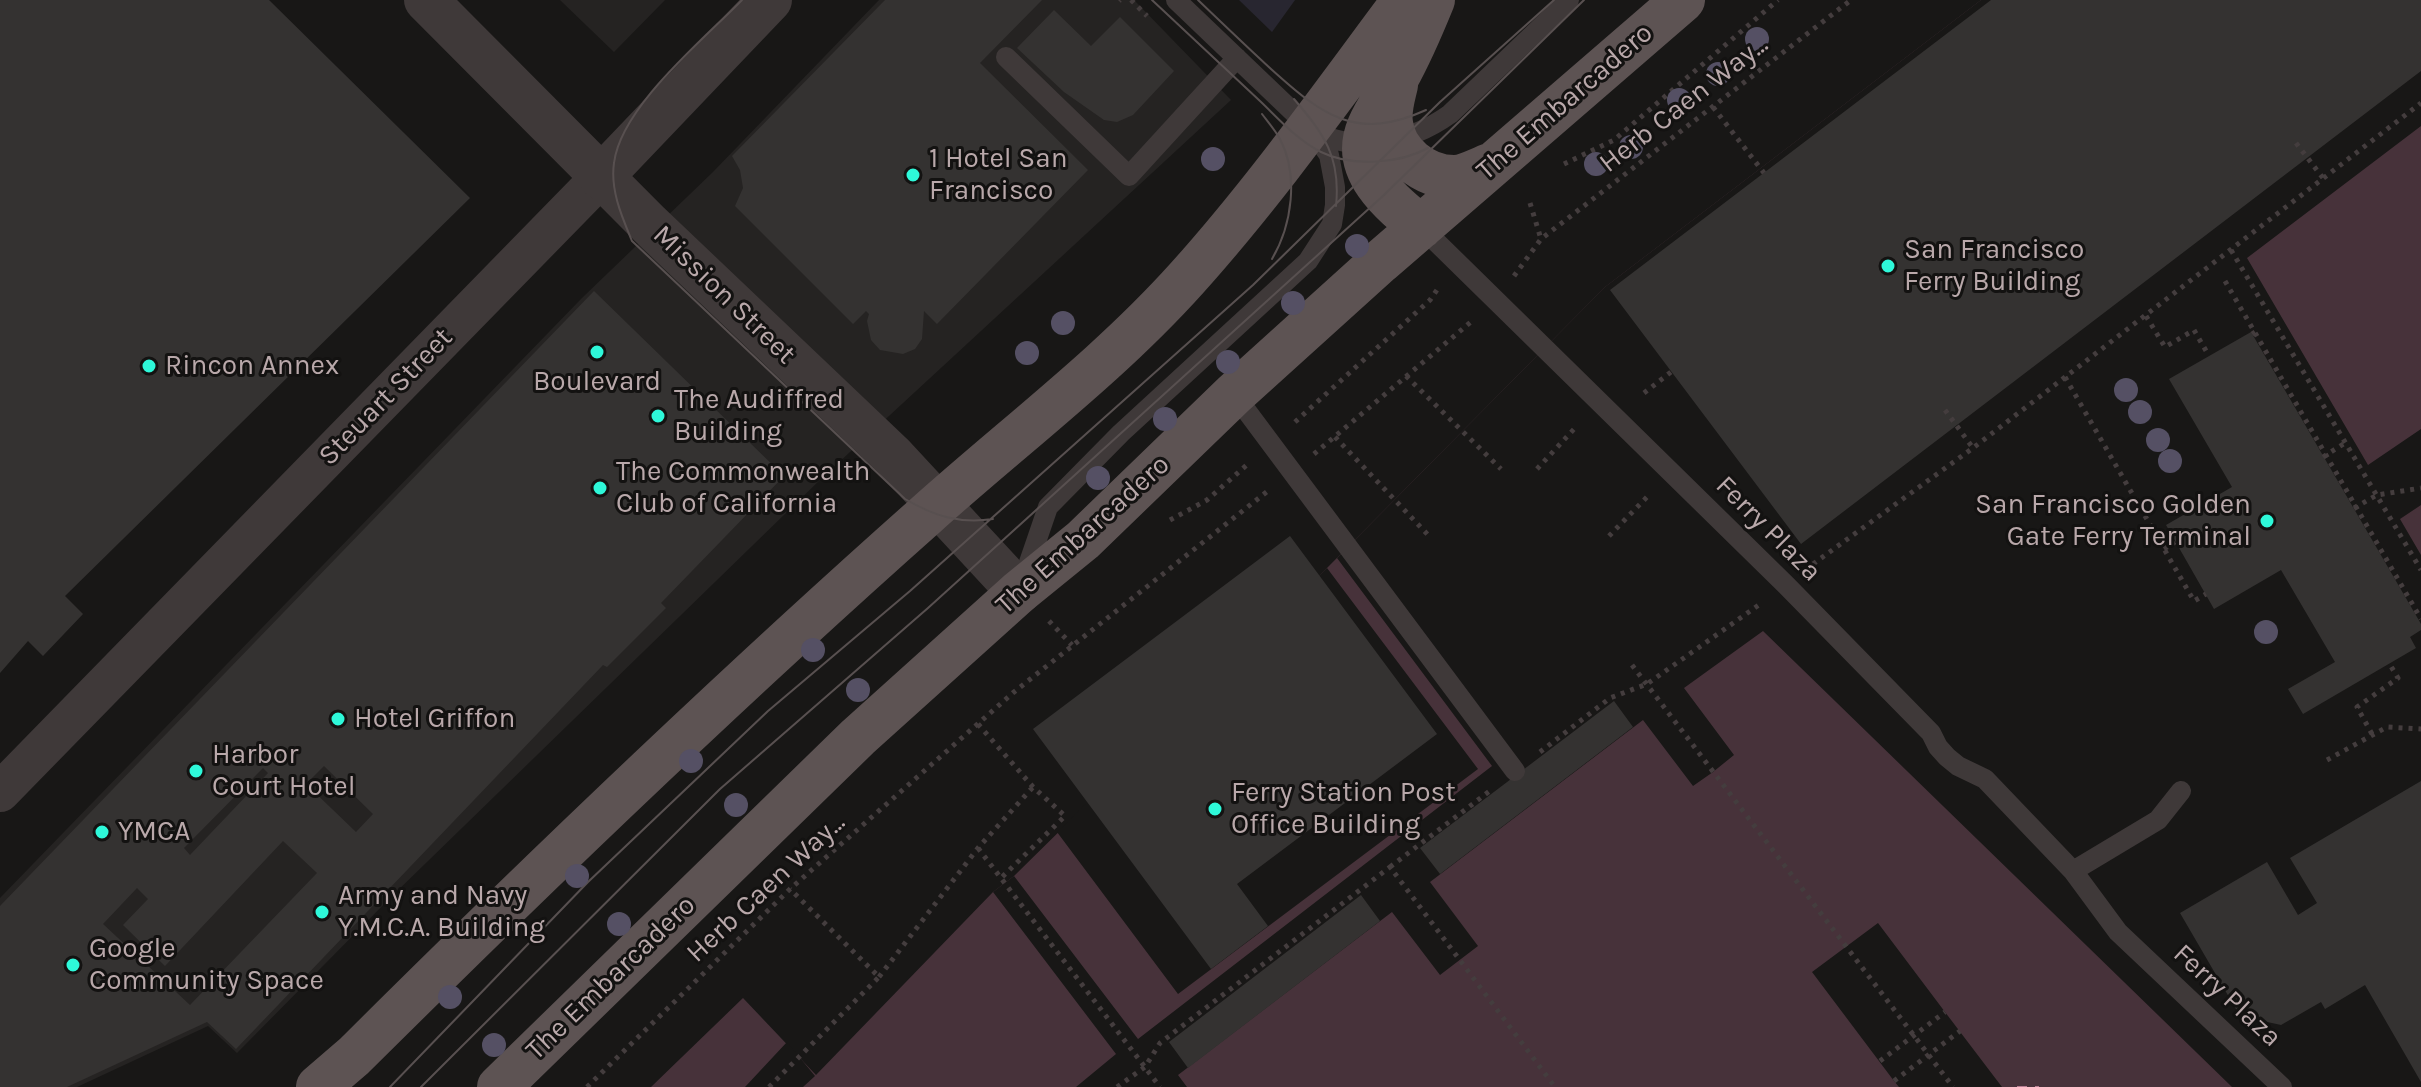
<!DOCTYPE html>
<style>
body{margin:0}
canvas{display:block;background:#181716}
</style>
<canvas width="2421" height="1087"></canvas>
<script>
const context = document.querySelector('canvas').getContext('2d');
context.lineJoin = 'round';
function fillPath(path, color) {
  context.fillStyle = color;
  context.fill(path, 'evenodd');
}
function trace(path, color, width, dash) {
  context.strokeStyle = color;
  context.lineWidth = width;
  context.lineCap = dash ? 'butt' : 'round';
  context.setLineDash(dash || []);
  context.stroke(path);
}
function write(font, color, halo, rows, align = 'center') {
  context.font = font + ' Karla,sans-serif';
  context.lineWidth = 6;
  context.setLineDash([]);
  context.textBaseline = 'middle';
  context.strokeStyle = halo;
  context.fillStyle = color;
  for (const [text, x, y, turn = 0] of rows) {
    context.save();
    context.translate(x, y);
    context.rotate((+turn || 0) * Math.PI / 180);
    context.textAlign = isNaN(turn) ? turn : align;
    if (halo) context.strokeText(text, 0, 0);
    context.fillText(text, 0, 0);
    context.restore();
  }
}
fillPath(new Path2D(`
 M 560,0 L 665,0 L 614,52 Z
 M 879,0 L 1134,0 L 1231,100 L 824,476 L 392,896 L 237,1053 L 208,1026 L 77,1087 L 0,1087 L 0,898 L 582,298 L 713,172 Z`), '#252322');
fillPath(new Path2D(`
 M 1239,0 L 1295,0 L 1272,32 Z`), '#282630');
fillPath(new Path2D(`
 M 1981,0 L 2421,0 L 2421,1087 L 651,1087 L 743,998 L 816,1075 L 993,892 L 1014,876 L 1327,568 L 1605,287 Z`), '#47323a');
fillPath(new Path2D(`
 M 1981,0 L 2421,0 L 2421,126 L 2247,258 L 2368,465 L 2421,429 L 2421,505 L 2400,519 L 2421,555 L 2421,1087 L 2232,1087 L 1763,631 L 1684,688 L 1734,755 L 1713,772 L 1693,786 L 1643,720 L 1430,882 L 1478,946 L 1440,975 L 1392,912 L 1178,1075 L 1187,1087 L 1076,1087 L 1116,1054 L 993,892 L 1014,876 L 1138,1039 L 1492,766 L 1337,558 L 1605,287 Z
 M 1327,568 L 1478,769 L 1178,994 L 1057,832 Z
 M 1878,923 L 1945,1012 L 2002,1087 L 1899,1087 L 1894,1081 L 1812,972 Z
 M 787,1042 L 815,1076 L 803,1087 L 745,1087 Z`), '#181716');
trace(new Path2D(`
 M 2017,1087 L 2039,1087`), '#b57d91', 2, [10, 8]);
fillPath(new Path2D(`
 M 0,0 L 269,0 L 470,198 L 65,596 L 83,614 L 43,656 L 28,641 L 0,673 Z
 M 885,0 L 1042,0 L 980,63 L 1088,170 L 937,324 L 924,311 L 922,339 L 915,349 L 903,354 L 880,350 L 871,340 L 867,321 L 869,314 L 866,311 L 853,324 L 735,206 L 743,188 L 740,170 L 732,156 Z
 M 1991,0 L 2421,0 L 2421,71 L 1801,544 L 1610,290 Z
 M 1054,10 L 1091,46 L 1120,17 L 1174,71 L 1133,115 L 1117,122 L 1104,120 L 1064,92 L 1017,48 Z
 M 594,291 L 784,476 L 661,603 L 666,608 L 607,667 L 603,665 L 236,1049 L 207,1022 L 67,1087 L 0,1087 L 0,906 ZM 324,766 L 373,814 L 356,832 L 306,784 ZM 263,768 L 268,773 L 190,855 L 184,848 ZM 283,841 L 317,873 L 190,1005 L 103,924 L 137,888 L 148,899 L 123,925 L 165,966 Z
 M 2251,332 L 2421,624 L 2421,630 L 2410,637 L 2416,648 L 2303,714 L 2288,689 L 2335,662 L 2281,570 L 2214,609 L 2166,525 L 2232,487 L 2169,379 Z
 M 1290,536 L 1437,734 L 1237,884 L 1268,926 L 1211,969 L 1033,729 Z
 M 1614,701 L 1633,727 L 1440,874 L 1420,848 Z
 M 2421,781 L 2421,1082 L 2365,985 L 2325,1009 L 2321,1002 L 2281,1025 L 2240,1016 L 2180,913 L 2267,862 L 2298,915 L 2317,903 L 2290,858 Z
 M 1361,895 L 1380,921 L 1188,1068 L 1169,1042 Z`), '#343231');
trace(new Path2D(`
 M 1131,0 L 1147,16
 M 1119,1 L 1120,0
 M 1713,107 L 1764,173
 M 2296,143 L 2323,178
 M 1564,164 L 1614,140 L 1778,0
 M 1530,203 L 1541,239
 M 2231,250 L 2421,570
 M 1514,276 L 1541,239 L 1851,0
 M 2146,316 L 2165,347 L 2194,330 L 2209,356
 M 2252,334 L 2255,332
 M 1406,376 L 1501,469
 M 2065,377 L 2194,601 L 2206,594
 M 1644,393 L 1671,372
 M 1945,410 L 1973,448
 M 1295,422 L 1430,300 L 1439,287
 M 1335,437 L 1430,537
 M 1314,454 L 1472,321
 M 2323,457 L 2345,443
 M 1537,469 L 1575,428
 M 2354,508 L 2377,495 L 2421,488
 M 1170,520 L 1207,500 L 1249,463
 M 1609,536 L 1647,497
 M 2164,549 L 2175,542
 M 1813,564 L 1973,448 L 2421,103
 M 1049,621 L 1072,645
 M 1632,665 L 1953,1087
 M 978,724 L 1033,787 L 1065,816 L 1000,879
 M 2372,734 L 2357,707 L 2398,678 L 2389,663
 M 1540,752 L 1610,698 L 1647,684 L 1763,602
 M 2327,760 L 2387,727 L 2421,729
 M 978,848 L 1160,1087
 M 1390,867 L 1491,790
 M 879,977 L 978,848 L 1033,787
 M 1880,1061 L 1945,1012
 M 1894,1081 L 1960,1031
 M 587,1087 L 790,889 L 1014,692 L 1269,490
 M 769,1087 L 879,977 L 790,889
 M 1117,1087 L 1145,1067 L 1160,1043 L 1390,867 L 1555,1087`), '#443d3e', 5, [4, 6]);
trace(new Path2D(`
 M 1176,0 L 1310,128 C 1353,156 1411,142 1450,114 L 1569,0
 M 1006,57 L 1129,176 L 1237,58
 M 1421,227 L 1786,585 L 1931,733 L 1938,747 L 1947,757 L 1958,766 L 1985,779 L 2073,871 L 2118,932 L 2282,1087
 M 1234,394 L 1515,771
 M 1024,577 L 1048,507 L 1121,433 L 1308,261 L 1332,224 L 1335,205 L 1335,187 L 1329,155 L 1310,128
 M 2073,871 L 2158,820 L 2181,791`), '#3f3939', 20);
trace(new Path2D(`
 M 0,792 L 601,177`), '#3f3939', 40);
trace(new Path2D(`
 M 426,0 L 649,224 L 893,456 L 1019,592
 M 601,177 L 770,0`), '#3f3939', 44);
trace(new Path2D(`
 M 1396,85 C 1393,98 1389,110 1391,123 C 1394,153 1424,177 1454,177 C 1465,177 1479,169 1490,165
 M 1421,227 C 1391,203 1350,170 1369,126 C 1376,109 1388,94 1397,78 C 1411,53 1422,27 1433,0
 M 318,1087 L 354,1056 C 540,871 730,689 926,515 C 1014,436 1108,366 1187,278 C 1266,190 1333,95 1404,0
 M 499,1087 L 858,737 L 1019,592 L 1083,540 L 1234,394 L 1380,262 L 1683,0`), '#5d5353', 44);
trace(new Path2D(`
 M 742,0 C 703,40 621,107 614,163 C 610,190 622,217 632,241 L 905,499 C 934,516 959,524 993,519
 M 1152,0 C 1188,34 1224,67 1260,101 C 1279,119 1297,140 1321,152 C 1351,167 1399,164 1428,148
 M 1198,0 C 1222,23 1246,46 1271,69 C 1322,115 1356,142 1426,110
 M 1294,99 C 1324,134 1341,157 1336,206
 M 1262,114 C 1268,122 1275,130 1280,139 C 1299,175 1292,225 1272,259
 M 390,1087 L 588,882 L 768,711 L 910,591 L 1253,285 L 1440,102 L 1554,0
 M 421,1087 L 720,789 L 928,608 L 1384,195 L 1584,0`), '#585050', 2);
trace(new Path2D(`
 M 2225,281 L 2421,619`), '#443d3e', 5, [4, 6]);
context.fillStyle = '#555064';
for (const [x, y] of [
 [1757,39],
 [1718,74],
 [1679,100],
 [1631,147],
 [1213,159],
 [1596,164],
 [1357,246],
 [1293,303],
 [1063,323],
 [1027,353],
 [1228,362],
 [2126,390],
 [2140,412],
 [1165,419],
 [2158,440],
 [2170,461],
 [1098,478],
 [2266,632],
 [813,650],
 [858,690],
 [691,761],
 [736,805],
 [577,876],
 [619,924],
 [450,997],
 [494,1045]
]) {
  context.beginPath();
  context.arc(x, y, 12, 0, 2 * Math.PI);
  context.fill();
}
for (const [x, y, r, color] of [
 [913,175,8,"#2ef8d9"],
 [1888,266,8,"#2ef8d9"],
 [597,352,8,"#2ef8d9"],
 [149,366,8,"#2ef8d9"],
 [658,416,8,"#2ef8d9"],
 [600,488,8,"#2ef8d9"],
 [2267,521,8,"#2ef8d9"],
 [338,719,8,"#2ef8d9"],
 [196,771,8,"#2ef8d9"],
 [1215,809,8,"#2ef8d9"],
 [102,832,8,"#2ef8d9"],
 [322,912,8,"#2ef8d9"],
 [73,965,8,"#2ef8d9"]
]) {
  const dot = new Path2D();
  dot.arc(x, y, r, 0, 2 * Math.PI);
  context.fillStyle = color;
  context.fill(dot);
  trace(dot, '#131211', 3);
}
write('28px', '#b9a8aa', '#131211', [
 ["The Embarcadero",1565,102,-41],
 ["Herb Caen Way...",1684,104,-38],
 ["Mission Street",724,295,44],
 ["Steuart Street",386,397,-46],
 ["Ferry Plaza",1768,529,45],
 ["The Embarcadero",1083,535,-42],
 ["Herb Caen Way...",766,888,-43],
 ["The Embarcadero",611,978,-44],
 ["Ferry Plaza",2227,996,43]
]);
write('28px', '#b9a8aa', '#131211', [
 ["1 Hotel San",929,159],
 ["Francisco",929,191],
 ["San Francisco",1904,250],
 ["Ferry Building",1904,282],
 ["Rincon Annex",165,366],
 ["Boulevard",597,382,"center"],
 ["The Audiffred",674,400],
 ["Building",674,432],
 ["The Commonwealth",616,472],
 ["Club of California",616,504],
 ["San Francisco Golden",2251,505,"right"],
 ["Gate Ferry Terminal",2251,537,"right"],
 ["Hotel Griffon",354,719],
 ["Harbor",212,755],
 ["Court Hotel",212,787],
 ["Ferry Station Post",1231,793],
 ["Office Building",1231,825],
 ["YMCA",118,832],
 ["Army and Navy",338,896],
 ["Y.M.C.A. Building",338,928],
 ["Google",89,949],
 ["Community Space",89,981]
], 'left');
</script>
